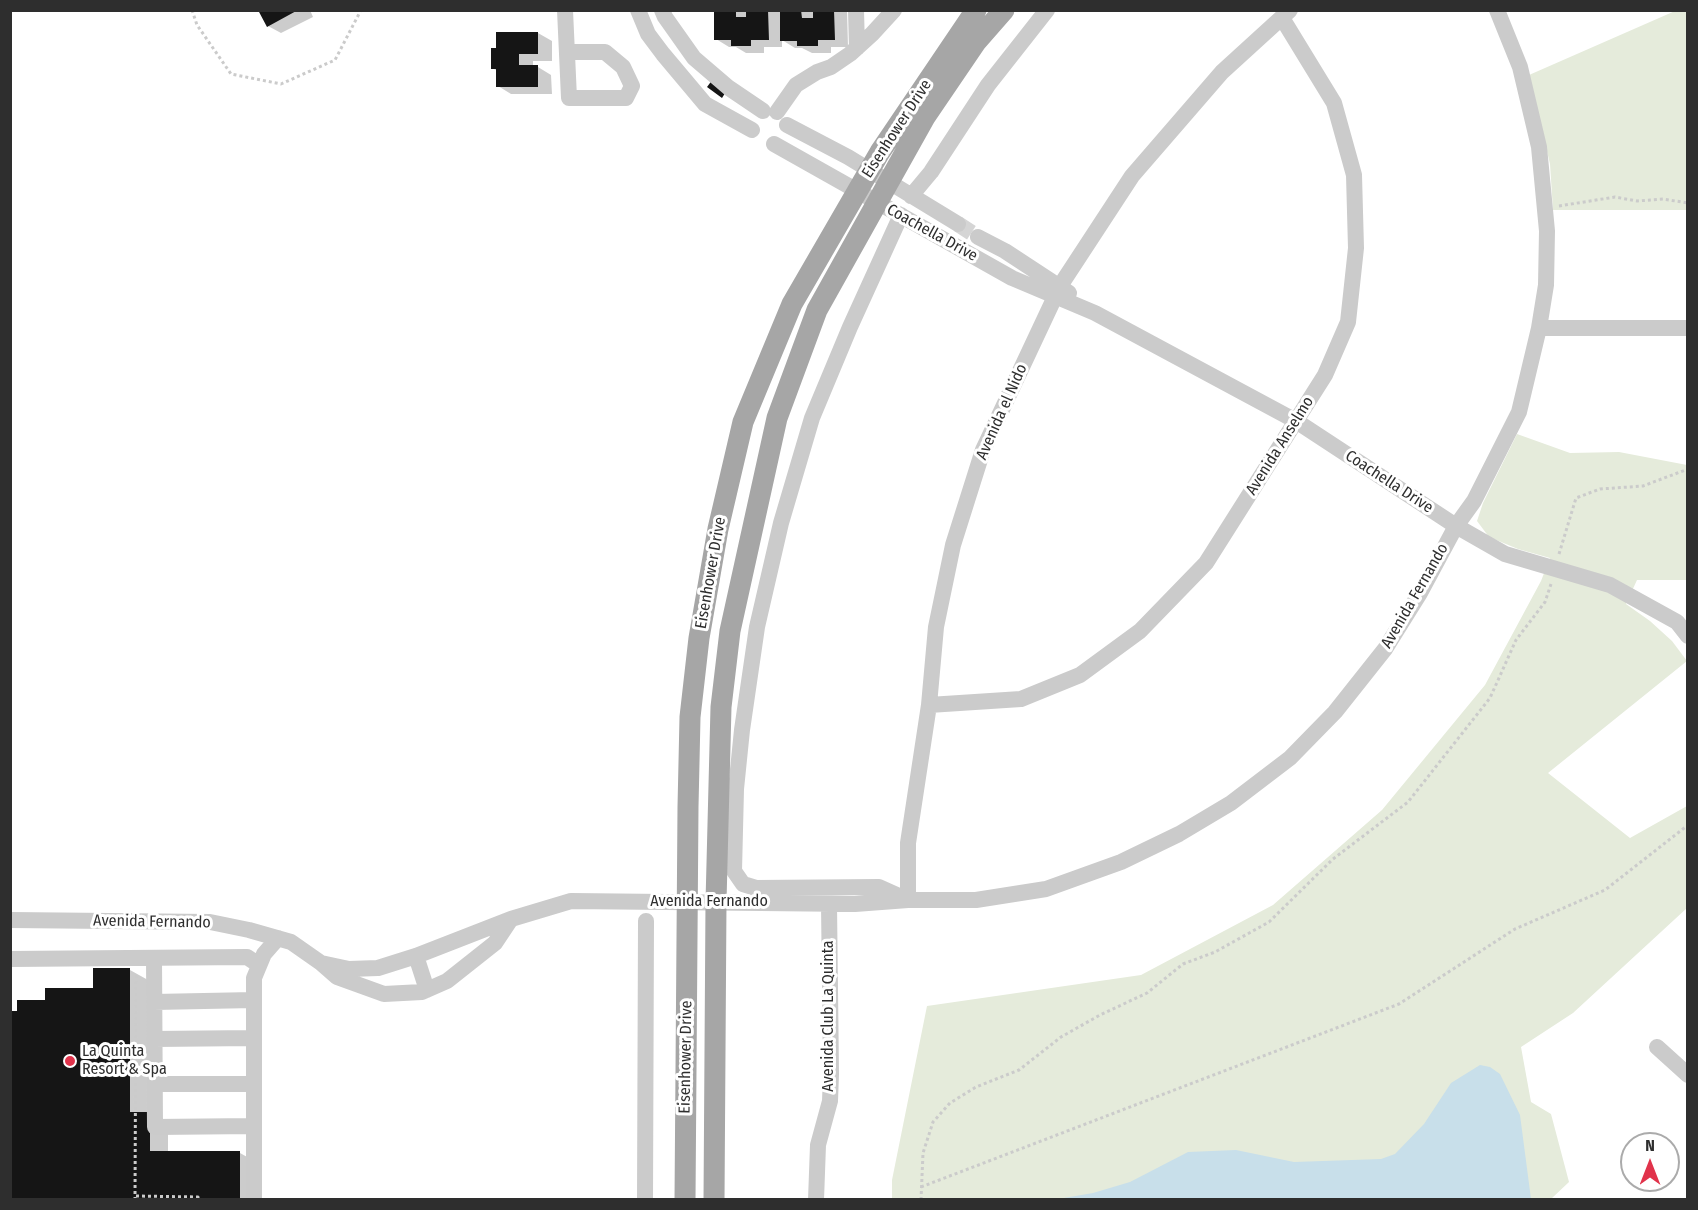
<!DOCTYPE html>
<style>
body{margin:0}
#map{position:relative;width:1698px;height:1210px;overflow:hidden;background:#fff;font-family:"Fira Sans Condensed",sans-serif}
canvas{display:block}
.frame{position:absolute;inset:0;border:12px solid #2e2e2e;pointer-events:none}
.north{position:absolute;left:1620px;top:1132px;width:60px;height:60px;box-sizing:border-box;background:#fff;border:2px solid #ababab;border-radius:50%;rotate:0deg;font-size:16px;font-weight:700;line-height:24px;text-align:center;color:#2e2e2e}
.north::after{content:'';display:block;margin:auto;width:21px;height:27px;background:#e1334b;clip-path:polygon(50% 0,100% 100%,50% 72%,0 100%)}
</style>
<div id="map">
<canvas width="1698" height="1210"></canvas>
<div class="frame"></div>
<div class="north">N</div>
</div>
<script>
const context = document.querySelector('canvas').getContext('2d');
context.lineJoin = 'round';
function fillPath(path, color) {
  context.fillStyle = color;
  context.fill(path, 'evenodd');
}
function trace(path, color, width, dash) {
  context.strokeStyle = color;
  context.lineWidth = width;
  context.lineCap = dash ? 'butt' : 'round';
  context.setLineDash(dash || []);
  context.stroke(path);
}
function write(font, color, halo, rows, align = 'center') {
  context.font = font + ' "Fira Sans Condensed",sans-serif';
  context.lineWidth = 6;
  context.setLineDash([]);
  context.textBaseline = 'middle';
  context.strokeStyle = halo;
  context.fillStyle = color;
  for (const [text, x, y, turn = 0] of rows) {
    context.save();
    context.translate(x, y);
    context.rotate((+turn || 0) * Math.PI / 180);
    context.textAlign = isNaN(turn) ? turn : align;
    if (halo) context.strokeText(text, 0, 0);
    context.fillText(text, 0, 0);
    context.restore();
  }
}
fillPath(new Path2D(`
 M 1675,11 L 1687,11 L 1687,210 L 1553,210 L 1550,164 L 1529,75 Z
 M 1517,434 L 1570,453 L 1619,452 L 1687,465 L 1687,580 L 1637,580 L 1626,604 L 1650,621 L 1672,641 L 1687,661 L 1548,773 L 1630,838 L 1687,806 L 1687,908 L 1573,1013 L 1521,1047 L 1531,1102 L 1551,1114 L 1569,1182 L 1551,1199 L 892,1200 L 892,1180 L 927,1006 L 1141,975 L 1273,905 L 1382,810 L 1485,685 L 1541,581 L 1550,558 L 1518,549 L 1489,537 L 1477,521 L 1483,503 Z`), '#e5ebdb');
fillPath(new Path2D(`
 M 1480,1065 L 1490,1067 L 1500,1074 L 1520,1115 L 1531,1199 L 1058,1199 L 1093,1193 L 1130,1182 L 1188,1152 L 1236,1150 L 1294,1162 L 1381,1159 L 1395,1154 L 1424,1124 L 1451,1083 Z`), '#c8dfea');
fillPath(new Path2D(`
 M 260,10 L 310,10 L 313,17 L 281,33 L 268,26 Z
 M 715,10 L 847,10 L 848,47 L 831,47 L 831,53 L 812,53 L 802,48 L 795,48 L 782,40 L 782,47 L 764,47 L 764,53 L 746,53 L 736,47 L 729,47 L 716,39 Z
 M 538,33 L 552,41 L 552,61 L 533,61 L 533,67 L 538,67 L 551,75 L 552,94 L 511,94 L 498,86 L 498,71 L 492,68 L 498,50 L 498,34 Z
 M 130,970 L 148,980 L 148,1113 L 168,1124 L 168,1152 L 240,1153 L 258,1163 L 258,1200 L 10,1200 L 18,1013 L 47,1002 L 95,989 Z`), '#0003');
fillPath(new Path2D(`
 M 258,10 L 298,10 L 267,27 Z
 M 714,10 L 736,10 L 736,17 L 746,17 L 746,10 L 768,10 L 769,40 L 751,40 L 751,46 L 731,46 L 731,40 L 714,40 Z
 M 780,10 L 801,10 L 802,18 L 813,18 L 813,10 L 834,10 L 835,40 L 818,40 L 818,46 L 797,46 L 797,41 L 780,41 Z
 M 496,32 L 538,32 L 538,54 L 519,54 L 519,65 L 538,65 L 538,87 L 496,87 L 496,69 L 491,69 L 491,48 L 496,48 Z
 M 713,79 L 727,90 L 722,98 L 707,87 Z
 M 93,968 L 130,968 L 130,1112 L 150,1112 L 150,1151 L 240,1151 L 240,1200 L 10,1200 L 10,1011 L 17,1011 L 17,1000 L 45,1000 L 45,988 L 93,988 Z`), '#151515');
trace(new Path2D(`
 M 958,224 L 978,237`), '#d5d5d5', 16, [16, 8]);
trace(new Path2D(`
 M 192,10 L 197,25 L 231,74 L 281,84 L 335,60 L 361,10
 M 1559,206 L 1615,197 L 1637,201 L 1663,199 L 1688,203
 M 1559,554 L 1576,498 L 1600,489 L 1643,486 L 1688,469
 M 921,1187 L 1399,1004 L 1515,929 L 1605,890 L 1688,825
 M 136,1196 L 198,1197 L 198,1200
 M 135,1200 L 136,972
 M 921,1200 L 923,1153 L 933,1122 L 950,1103 L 976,1087 L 1019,1070 L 1061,1037 L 1100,1015 L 1147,993 L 1183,964 L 1215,952 L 1269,922 L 1333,859 L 1408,802 L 1490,698 L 1516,640 L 1545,602 L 1551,584`), '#cbcbcb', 3, [3, 3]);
trace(new Path2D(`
 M 565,10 L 569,98 L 626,98 L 632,86 L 623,67 L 605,52 L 567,52
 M 638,10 L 648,34 L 663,54 L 705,104 L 752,130
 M 662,10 L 665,17 L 694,58 L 729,88 L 763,111
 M 856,10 L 857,48
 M 777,112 L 796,85 L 817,72 L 831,67 L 850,54 L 872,34 L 894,10
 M 787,125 L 848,157 L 958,224
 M 774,144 L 1012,278 L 1095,313 L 1296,421 L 1456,526 L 1505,554 L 1610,585 L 1677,622 L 1688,636
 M 911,196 L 931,172 L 988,85 L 1047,10
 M 901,215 L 850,327 L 812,418 L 781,523 L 757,627 L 742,730 L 736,789 L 734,871 L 743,884 L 756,888 L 879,887 L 908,900 L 976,900 L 1046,889 L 1121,862 L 1179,834 L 1231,803 L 1290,758 L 1335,712 L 1385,649 L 1420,593 L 1456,526 L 1474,501 L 1519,412 L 1539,328 L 1546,285 L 1547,231 L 1539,147 L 1520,67 L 1497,10
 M 978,237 L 1005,251 L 1069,293
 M 1539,328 L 1688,328
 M 929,705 L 1021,699 L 1080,675 L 1140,631 L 1206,563 L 1325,375 L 1348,322 L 1356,248 L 1354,175 L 1334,103 L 1282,18
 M 10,920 L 210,922 L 249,930 L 291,942 L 321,963 L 337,977 L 384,994 L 422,992 L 447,981 L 495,943 L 511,919
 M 416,956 L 427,990
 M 154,958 L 155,1127 L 254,1126
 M 10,959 L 247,957 L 259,965
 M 321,963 L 349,969 L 378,968 L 416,956 L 511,919 L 571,901 L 855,904 L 908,900 L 908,843 L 929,705 L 936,627 L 953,545 L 983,450 L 1060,286 L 1132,176 L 1222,72 L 1290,10
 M 154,1002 L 254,1000
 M 154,1039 L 254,1038
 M 1657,1047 L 1688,1075
 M 155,1084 L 254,1084
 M 254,1200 L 254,978 L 264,954 L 278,938
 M 645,1200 L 646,921
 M 816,1200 L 818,1145 L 830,1101 L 831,1074 L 829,904`), '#cbcbcb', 16);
trace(new Path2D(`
 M 685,1200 L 688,807 L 690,717 L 699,638 L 718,529 L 743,422 L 792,304 L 880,152 L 976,10
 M 714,1200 L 716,902 L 721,707 L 730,631 L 777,418 L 817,310 L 925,117 L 976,42 L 1004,10`), '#a6a6a6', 21);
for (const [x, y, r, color] of [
 [70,1061,6,"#e1334b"]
]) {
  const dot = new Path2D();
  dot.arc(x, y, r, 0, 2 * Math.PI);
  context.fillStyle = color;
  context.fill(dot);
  trace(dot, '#fff', 2);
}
write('16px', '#2e2e2e', '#fff', [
 ["Eisenhower Drive",897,129,-57],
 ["Coachella Drive",932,233,29],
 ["Avenida el Nido",1002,412,-66],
 ["Avenida Anselmo",1280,446,-58],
 ["Coachella Drive",1389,482,33],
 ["Eisenhower Drive",711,573,-80],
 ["Avenida Fernando",1415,596,-60],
 ["Avenida Fernando",709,902],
 ["Avenida Fernando",152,922,1],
 ["Avenida Club La Quinta",829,1016,-90],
 ["Eisenhower Drive",686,1057,-89]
]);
write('16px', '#2e2e2e', '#fff', [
 ["La Quinta",82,1052],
 ["Resort & Spa",82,1070]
], 'left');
</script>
